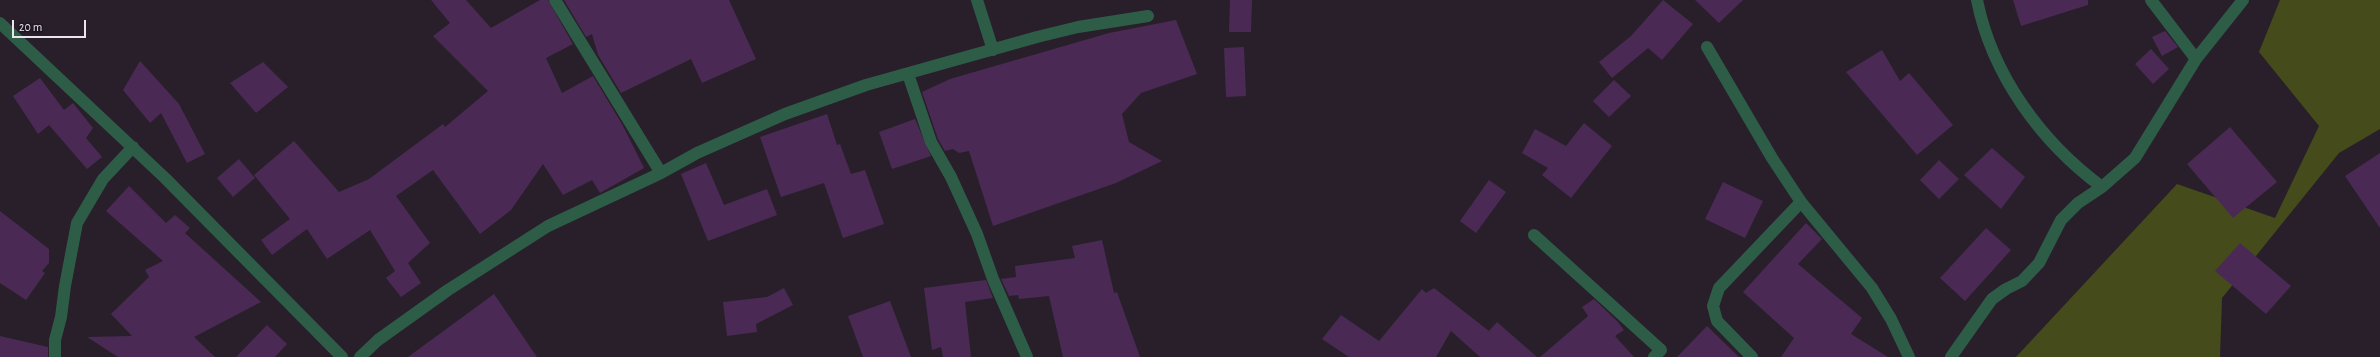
<!DOCTYPE html>
<style>
body{margin:0}
#map{position:relative;width:2380px;height:357px;overflow:hidden;background:#281f2a;font-family:"Alegreya Sans",sans-serif}
canvas{display:block}
.scale{position:absolute;left:12px;top:20px;width:74px;height:18px;box-sizing:border-box;border:2px solid #eae4ec;border-top:0;padding-left:5px;font-size:12px;line-height:14px;white-space:nowrap;color:#eae4ec;-webkit-text-stroke:3px #1e1621;paint-order:stroke}
</style>
<div id="map">
<canvas width="2380" height="357"></canvas>
<div class="scale">20 m</div>
</div>
<script>
const context = document.querySelector('canvas').getContext('2d');
context.lineJoin = 'round';
function fillPath(path, color) {
  context.fillStyle = color;
  context.fill(path, 'evenodd');
}
function trace(path, color, width, dash) {
  context.strokeStyle = color;
  context.lineWidth = width;
  context.lineCap = dash ? 'butt' : 'round';
  context.setLineDash(dash || []);
  context.stroke(path);
}
fillPath(new Path2D(`
 M 2280,0 L 2380,0 L 2380,129 L 2339,153 L 2222,298 L 2220,357 L 2016,357 L 2177,184 L 2275,218 L 2319,126 L 2259,52 Z`), '#464b1b');
fillPath(new Path2D(`
 M 431,0 L 466,0 L 491,28 L 540,0 L 548,0 L 573,44 L 546,58 L 562,93 L 593,76 L 622,124 L 644,168 L 600,193 L 592,180 L 563,195 L 543,164 L 511,210 L 480,234 L 433,170 L 396,196 L 430,243 L 408,263 L 421,283 L 401,297 L 386,278 L 395,271 L 370,230 L 327,259 L 307,229 L 272,255 L 261,240 L 290,219 L 254,175 L 294,141 L 339,192 L 369,179 L 443,124 L 445,127 L 488,91 L 433,36 L 450,23 Z
 M 564,0 L 729,0 L 756,59 L 702,83 L 691,59 L 621,93 L 598,55 L 592,34 L 586,37 Z
 M 1230,0 L 1252,0 L 1251,32 L 1229,32 Z
 M 1663,0 L 1693,24 L 1662,60 L 1648,48 L 1612,78 L 1599,62 L 1631,36 Z
 M 1695,0 L 1743,0 L 1719,23 Z
 M 2013,0 L 2088,0 L 2088,5 L 2021,26 Z
 M 1176,20 L 1197,74 L 1141,93 L 1122,114 L 1129,142 L 1162,161 L 1116,183 L 993,226 L 969,151 L 959,153 L 953,149 L 945,151 L 938,139 L 922,92 L 950,79 L 1109,33 Z
 M 2165,31 L 2178,47 L 2162,56 L 2152,37 Z
 M 1244,47 L 1246,96 L 1226,97 L 1224,48 Z
 M 2151,49 L 2169,69 L 2153,84 L 2135,64 Z
 M 1882,50 L 1900,81 L 1909,73 L 1953,125 L 1917,155 L 1846,72 Z
 M 140,61 L 179,104 L 205,154 L 187,163 L 161,113 L 150,123 L 123,90 Z
 M 263,62 L 288,87 L 256,113 L 230,83 Z
 M 40,78 L 64,110 L 73,103 L 93,128 L 86,138 L 102,157 L 87,169 L 49,125 L 38,134 L 13,96 Z
 M 1614,80 L 1631,96 L 1609,117 L 1593,101 Z
 M 827,114 L 837,145 L 840,144 L 851,174 L 865,170 L 884,224 L 843,238 L 824,183 L 781,197 L 760,137 Z
 M 915,119 L 931,156 L 892,169 L 879,132 Z
 M 1584,123 L 1612,146 L 1571,198 L 1542,175 L 1548,168 L 1522,153 L 1535,129 L 1566,146 Z
 M 2230,127 L 2277,182 L 2233,218 L 2187,164 Z
 M 1992,148 L 2025,177 L 2001,209 L 1964,175 Z
 M 2380,153 L 2380,228 L 2345,176 Z
 M 239,159 L 255,178 L 233,197 L 217,178 Z
 M 1939,160 L 1959,179 L 1939,199 L 1920,180 Z
 M 706,163 L 724,205 L 767,189 L 777,215 L 708,241 L 681,174 Z
 M 1489,180 L 1506,192 L 1476,233 L 1460,221 Z
 M 1723,182 L 1763,201 L 1745,238 L 1705,219 Z
 M 129,186 L 166,223 L 175,215 L 190,228 L 185,233 L 261,302 L 194,337 L 215,357 L 118,357 L 87,337 L 132,336 L 111,314 L 149,277 L 145,270 L 163,261 L 106,211 Z
 M 0,211 L 49,249 L 49,263 L 42,271 L 45,273 L 26,300 L 0,283 Z
 M 1806,223 L 1822,239 L 1798,264 L 1862,318 L 1851,334 L 1888,357 L 1781,357 L 1794,338 L 1743,292 Z
 M 1986,228 L 2011,250 L 1965,301 L 1940,278 Z
 M 1102,240 L 1114,293 L 1117,292 L 1140,357 L 1063,357 L 1049,296 L 1019,299 L 1018,295 L 1009,296 L 1001,279 L 1016,277 L 1015,266 L 1075,258 L 1072,246 Z
 M 2240,243 L 2291,286 L 2266,314 L 2215,271 Z
 M 986,280 L 993,298 L 965,302 L 971,357 L 943,357 L 941,347 L 932,350 L 924,288 Z
 M 784,288 L 793,305 L 756,324 L 757,332 L 727,336 L 723,302 L 767,297 Z
 M 1434,288 L 1489,331 L 1497,322 L 1537,357 L 1480,357 L 1451,331 L 1436,357 L 1349,357 L 1322,339 L 1341,315 L 1379,341 L 1422,289 L 1426,293 Z
 M 494,294 L 537,357 L 408,357 Z
 M 1594,299 L 1617,321 L 1624,330 L 1615,336 L 1634,357 L 1540,357 L 1588,316 L 1582,307 Z
 M 890,301 L 911,357 L 863,357 L 848,316 Z
 M 267,325 L 287,344 L 275,357 L 236,357 Z
 M 1707,326 L 1739,357 L 1677,357 Z
 M 0,336 L 48,347 L 48,357 L 0,357 Z`), '#4a2a54');
trace(new Path2D(`
 M 555,0 L 661,173
 M 977,0 L 993,50
 M 1977,0 C 1992,75 2041,142 2102,187
 M 2151,0 L 2196,59
 M 0,23 L 165,178 L 342,357
 M 1707,47 L 1772,158 L 1801,202 L 1872,288 L 1891,319 L 1909,357
 M 908,74 L 931,142 L 951,177 L 977,234 L 993,279 L 1027,357
 M 1534,235 L 1661,350 L 1654,357
 M 55,357 L 55,340 L 61,317 L 65,286 L 77,223 L 103,179 L 133,147
 M 360,357 L 378,340 L 448,290 L 548,226 L 661,173 L 697,153 L 785,114 L 866,85 L 1037,37 L 1078,27 L 1148,16
 M 1752,357 L 1717,321 L 1713,306 L 1719,288 L 1801,202
 M 1951,357 L 1992,299 L 2006,289 L 2022,281 L 2039,263 L 2061,220 L 2078,203 L 2102,187 L 2135,158 L 2196,59 L 2243,0`), '#2e5d47', 12);
</script>
